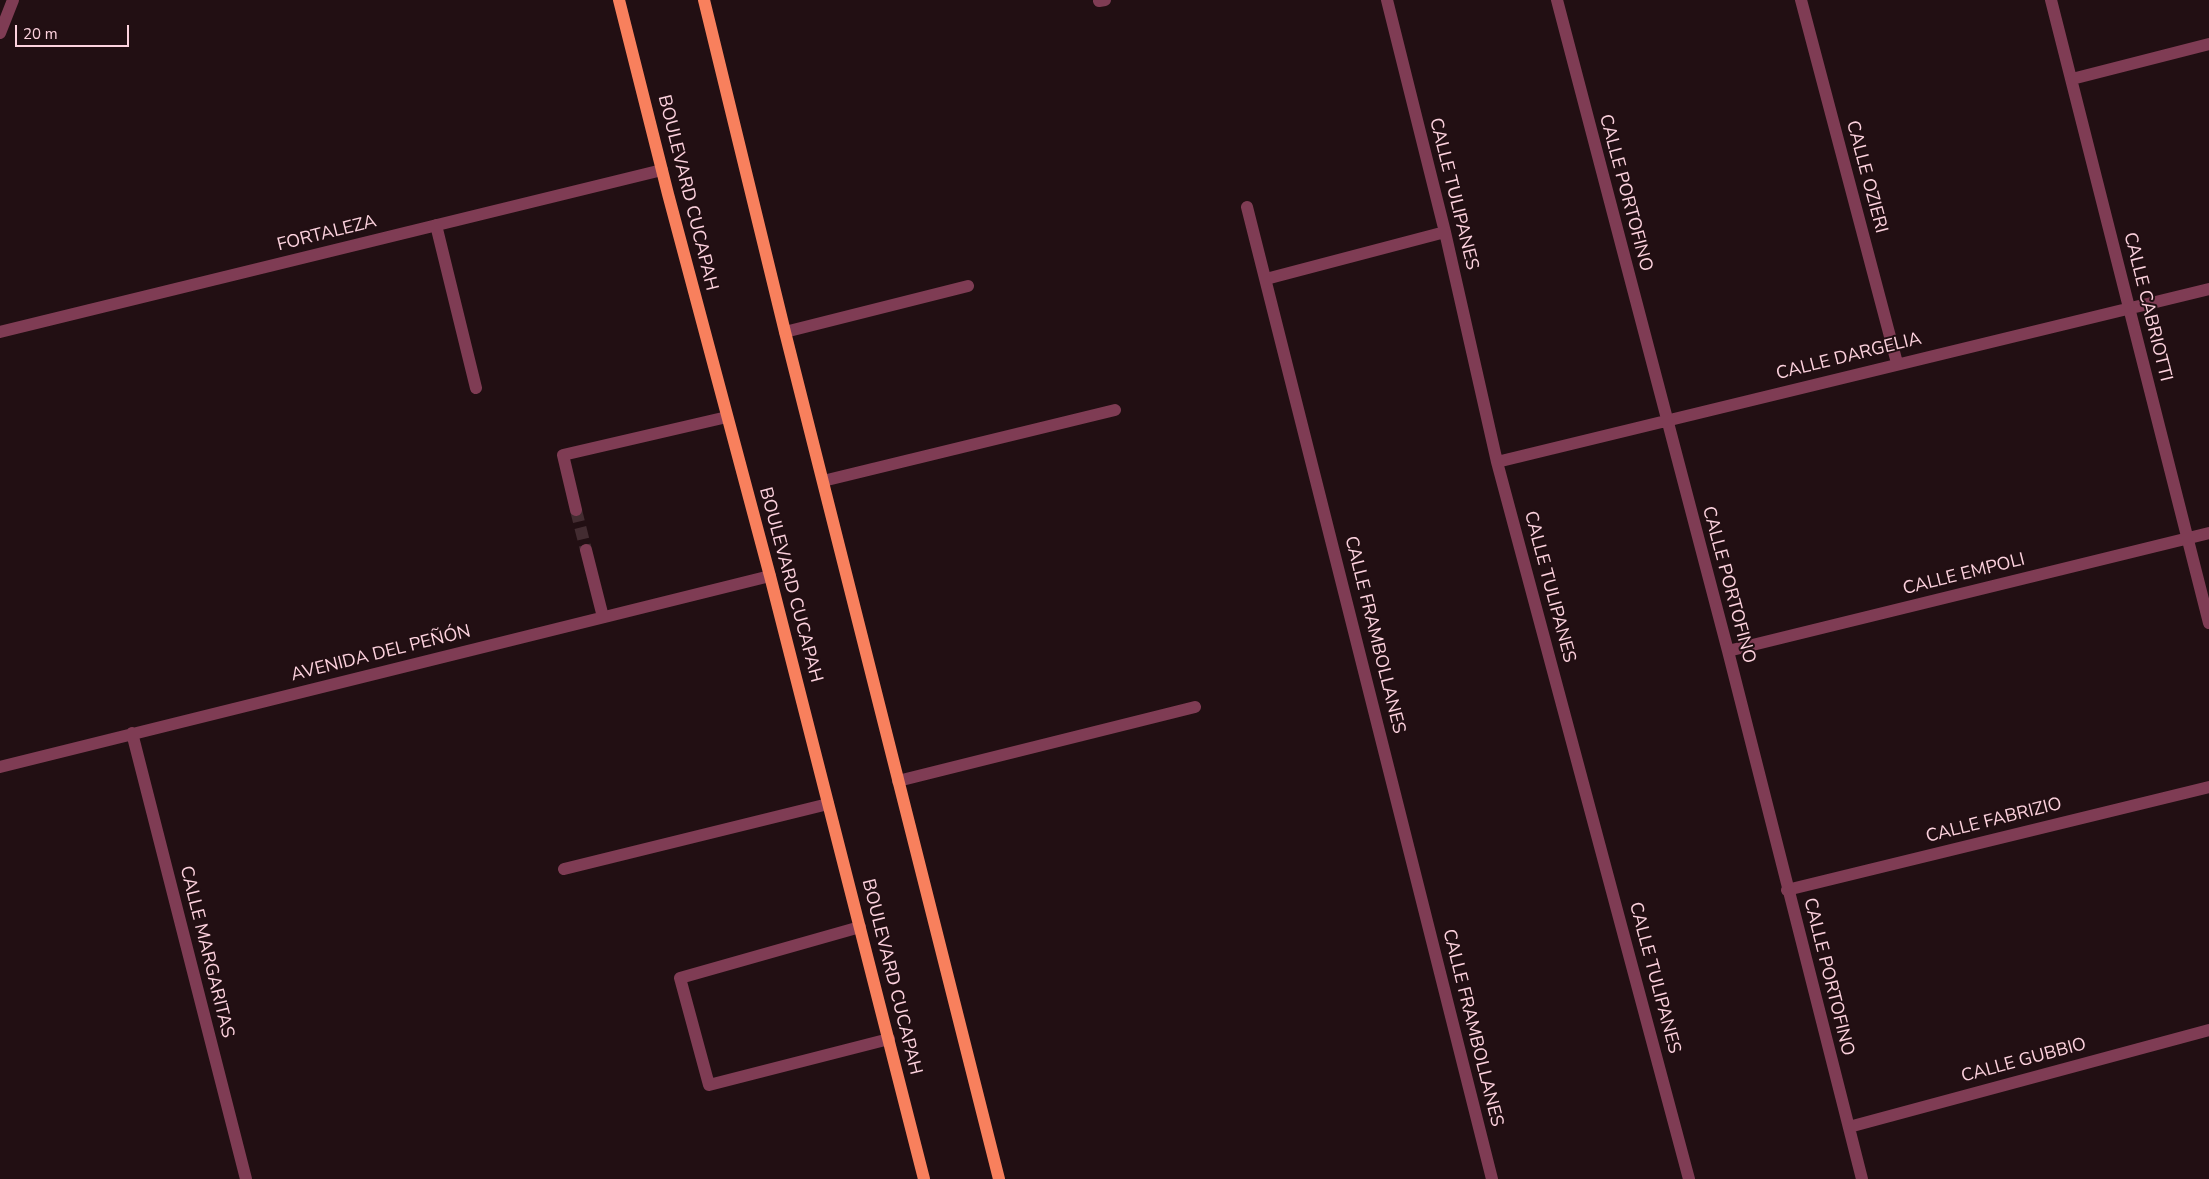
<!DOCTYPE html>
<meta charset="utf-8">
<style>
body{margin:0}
#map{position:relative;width:2209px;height:1179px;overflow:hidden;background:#220f13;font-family:"Nunito Sans",sans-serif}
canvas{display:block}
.scale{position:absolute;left:15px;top:25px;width:114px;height:22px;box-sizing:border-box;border:2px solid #fdd2de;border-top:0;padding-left:6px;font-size:15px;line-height:18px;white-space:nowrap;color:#fdd2de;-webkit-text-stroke:4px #220f13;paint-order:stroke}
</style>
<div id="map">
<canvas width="2209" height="1179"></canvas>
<div class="scale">20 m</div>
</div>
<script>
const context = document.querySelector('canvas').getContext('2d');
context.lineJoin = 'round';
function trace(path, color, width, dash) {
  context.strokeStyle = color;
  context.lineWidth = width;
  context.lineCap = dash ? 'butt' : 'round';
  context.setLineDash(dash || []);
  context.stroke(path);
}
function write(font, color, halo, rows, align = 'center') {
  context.font = font + ' "Nunito Sans",sans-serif';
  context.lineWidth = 4;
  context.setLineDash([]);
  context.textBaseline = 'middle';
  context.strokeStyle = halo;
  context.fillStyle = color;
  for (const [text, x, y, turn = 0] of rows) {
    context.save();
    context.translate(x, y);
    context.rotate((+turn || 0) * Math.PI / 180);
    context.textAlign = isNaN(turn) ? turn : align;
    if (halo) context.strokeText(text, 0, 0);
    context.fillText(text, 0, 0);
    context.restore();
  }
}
trace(new Path2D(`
 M 576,510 L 586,550`), '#432c31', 12, [12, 6]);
trace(new Path2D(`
 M 1387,0 L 1445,232 L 1497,462 L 1689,1179
 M 1557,0 L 1728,651 L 1862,1179
 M 1801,0 L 1897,363
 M 2051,0 L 2209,623
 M 1099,1 L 1105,0
 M 0,33 L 13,0
 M 2072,79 L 2209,44
 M 1247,207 L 1492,1179
 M 436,225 L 476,388
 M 1266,279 L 1445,232
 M 0,332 L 662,170
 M 785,332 L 968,286
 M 1497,462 L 2209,289
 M 823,481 L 1115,410
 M 576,510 L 563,455 L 727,417
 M 586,550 L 603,617
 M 1728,651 L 2209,533
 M 132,733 L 246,1179
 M 0,767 L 770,576
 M 898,781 L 1195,707
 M 564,869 L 828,804
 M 1787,890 L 2209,787
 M 860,927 L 680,978 L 709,1085 L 889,1039
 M 1849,1127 L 2209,1030`), '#7f3c54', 12);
trace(new Path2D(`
 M 619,0 L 668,194 L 770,576 L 924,1179
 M 704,0 L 785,332 L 999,1179`), '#f8805d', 12);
write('18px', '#fdd2de', '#220f13', [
 ["CALLE OZIERI",1866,177,75],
 ["BOULEVARD CUCAPAH",687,193,76],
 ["CALLE PORTOFINO",1625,193,75],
 ["CALLE TULIPANES",1453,194,76],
 ["FORTALEZA",327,234,-14],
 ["CALLE CABRIOTTI",2147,307,76],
 ["CALLE DARGELIA",1849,357,-14],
 ["CALLE EMPOLI",1964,575,-14],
 ["BOULEVARD CUCAPAH",790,585,75],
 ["CALLE PORTOFINO",1728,585,75],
 ["CALLE TULIPANES",1549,587,75],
 ["CALLE FRAMBOLLANES",1374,635,76],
 ["AVENIDA DEL PEÑÓN",381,654,-14],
 ["CALLE FABRIZIO",1994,821,-14],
 ["CALLE MARGARITAS",206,952,76],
 ["BOULEVARD CUCAPAH",891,977,76],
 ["CALLE PORTOFINO",1828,977,76],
 ["CALLE TULIPANES",1654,978,75],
 ["CALLE FRAMBOLLANES",1472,1028,76],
 ["CALLE GUBBIO",2024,1061,-15]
]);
</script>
